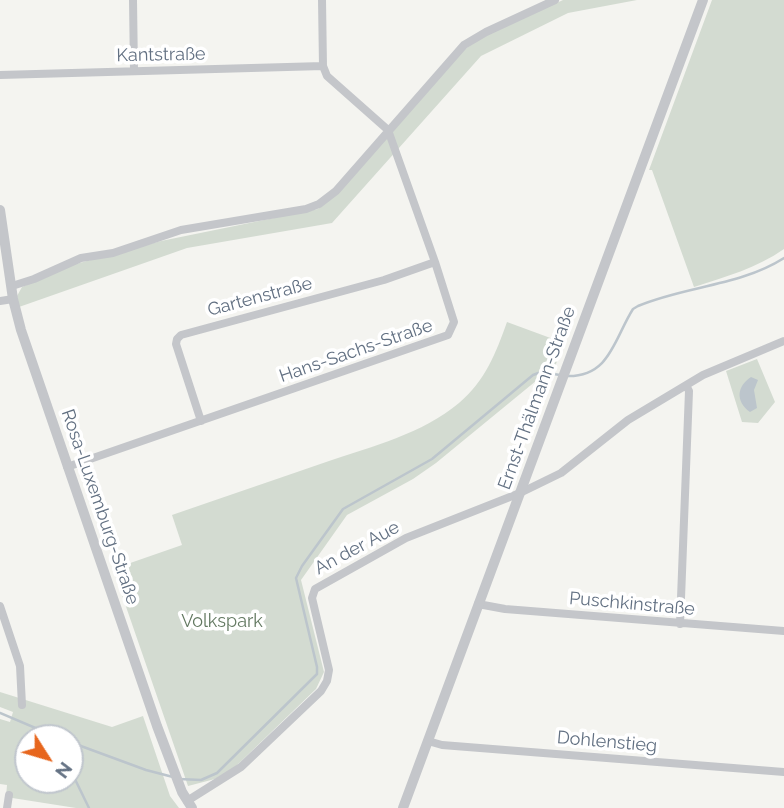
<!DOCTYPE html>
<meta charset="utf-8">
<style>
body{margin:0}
#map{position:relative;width:784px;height:808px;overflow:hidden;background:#f4f4f0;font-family:Raleway,sans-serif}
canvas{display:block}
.north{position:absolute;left:14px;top:724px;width:70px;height:70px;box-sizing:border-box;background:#fff;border:2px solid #c0c6cd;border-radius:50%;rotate:127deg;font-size:19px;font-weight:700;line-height:28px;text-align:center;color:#627082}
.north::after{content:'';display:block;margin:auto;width:24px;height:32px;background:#e7661d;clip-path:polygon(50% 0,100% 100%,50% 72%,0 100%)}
</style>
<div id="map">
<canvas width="784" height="808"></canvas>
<div class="north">N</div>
</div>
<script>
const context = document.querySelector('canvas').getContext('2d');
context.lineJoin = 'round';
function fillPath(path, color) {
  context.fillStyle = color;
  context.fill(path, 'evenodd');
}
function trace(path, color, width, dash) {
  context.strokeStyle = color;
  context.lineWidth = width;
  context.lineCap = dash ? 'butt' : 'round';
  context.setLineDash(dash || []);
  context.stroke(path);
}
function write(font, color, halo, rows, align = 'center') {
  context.font = font + ' Raleway,sans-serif';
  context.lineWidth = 7;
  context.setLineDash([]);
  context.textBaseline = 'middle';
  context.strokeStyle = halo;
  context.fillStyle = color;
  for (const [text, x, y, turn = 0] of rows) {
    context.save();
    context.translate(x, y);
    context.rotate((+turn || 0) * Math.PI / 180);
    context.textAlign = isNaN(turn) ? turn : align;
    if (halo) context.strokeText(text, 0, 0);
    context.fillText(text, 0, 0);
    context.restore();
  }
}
fillPath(new Path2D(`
 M 563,0 L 637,0 L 568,13 L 481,56 L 332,223 L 187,248 L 19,307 L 17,296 L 22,287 L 72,265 L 161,241 L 318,209 L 465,49 L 483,37 Z
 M 712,0 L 784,0 L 784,249 C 757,268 725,277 694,287 L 652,170 L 649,170 Z
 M 507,322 L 564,343 L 551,377 L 542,376 L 436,463 L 413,479 L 347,515 L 301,580 L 324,672 L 316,689 L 234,768 L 215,779 L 188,786 L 113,569 L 182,545 L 172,515 C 224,497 277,479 329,461 C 373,446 422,434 459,403 C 485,381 496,353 507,322 Z
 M 757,359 L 775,402 L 758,423 L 742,422 L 726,371 Z
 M 0,692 L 112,727 L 143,716 L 170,796 L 179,808 L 76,808 L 6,797 L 7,785 L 0,784 L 0,719 L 10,722 L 13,712 L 0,707 ZM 28,738 L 70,738 L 70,780 L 28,780 Z`), '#d3dbd1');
fillPath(new Path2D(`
 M 751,377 L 758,380 L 754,390 L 757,408 L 750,412 C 735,401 737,386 751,377 Z`), '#bcc5cc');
trace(new Path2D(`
 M 567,376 C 610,377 614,339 633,309 L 638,306 C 685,286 740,286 784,258
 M 0,713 L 59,738
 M 70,742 L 146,770 L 173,777
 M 70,769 L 89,808
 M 179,779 L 201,780 L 217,773 L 317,674 L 317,667 L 296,578 L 302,566 L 343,509 L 432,459 L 533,375 L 541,372 L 560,375`), '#bcc5cc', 2.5);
trace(new Path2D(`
 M 133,0 L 134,71
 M 322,0 L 323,66 L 327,76 L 388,130
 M 0,75 L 323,66
 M 12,286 L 34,279 L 81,258 L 113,253 L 181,230 L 306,209 L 319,204 L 336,191 L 464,45 L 486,32 L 555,0
 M 0,301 L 13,299
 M 201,421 L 176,344 L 177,339 L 181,335 L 384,280 L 435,262
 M 67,467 L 448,335 L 454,322 L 435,262 L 388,130
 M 478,604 L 505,609 L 784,631
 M 0,606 L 20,666 L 22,705
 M 680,624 L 689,391 L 686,385
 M 428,741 L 442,745 L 784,772
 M 187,801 L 241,767 L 321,691 L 327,681 L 329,670 L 312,598 L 315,589 L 406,538 L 520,493 L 561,473 L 628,420 L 703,375 L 784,341
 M 7,808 L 9,795`), '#c4c6ca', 8);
trace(new Path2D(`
 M 0,210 L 13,299 L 21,330 L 157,726 L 182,792 L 192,808
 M 403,808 L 703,0`), '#c4c6ca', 10);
write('18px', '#627082', '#fff', [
 ["Kantstraße",161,55,-1],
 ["Gartenstraße",260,297,-15],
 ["Hans-Sachs-Straße",356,351,-19],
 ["Ernst-Thälmann-Straße",537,398,-70],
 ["Rosa-Luxemburg-Straße",100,507,71],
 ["An der Aue",357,548,-28],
 ["Puschkinstraße",632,604,5],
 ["Dohlenstieg",607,742,5]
]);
write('18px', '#637961', '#fff', [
 ["Volkspark",222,622]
]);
</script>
